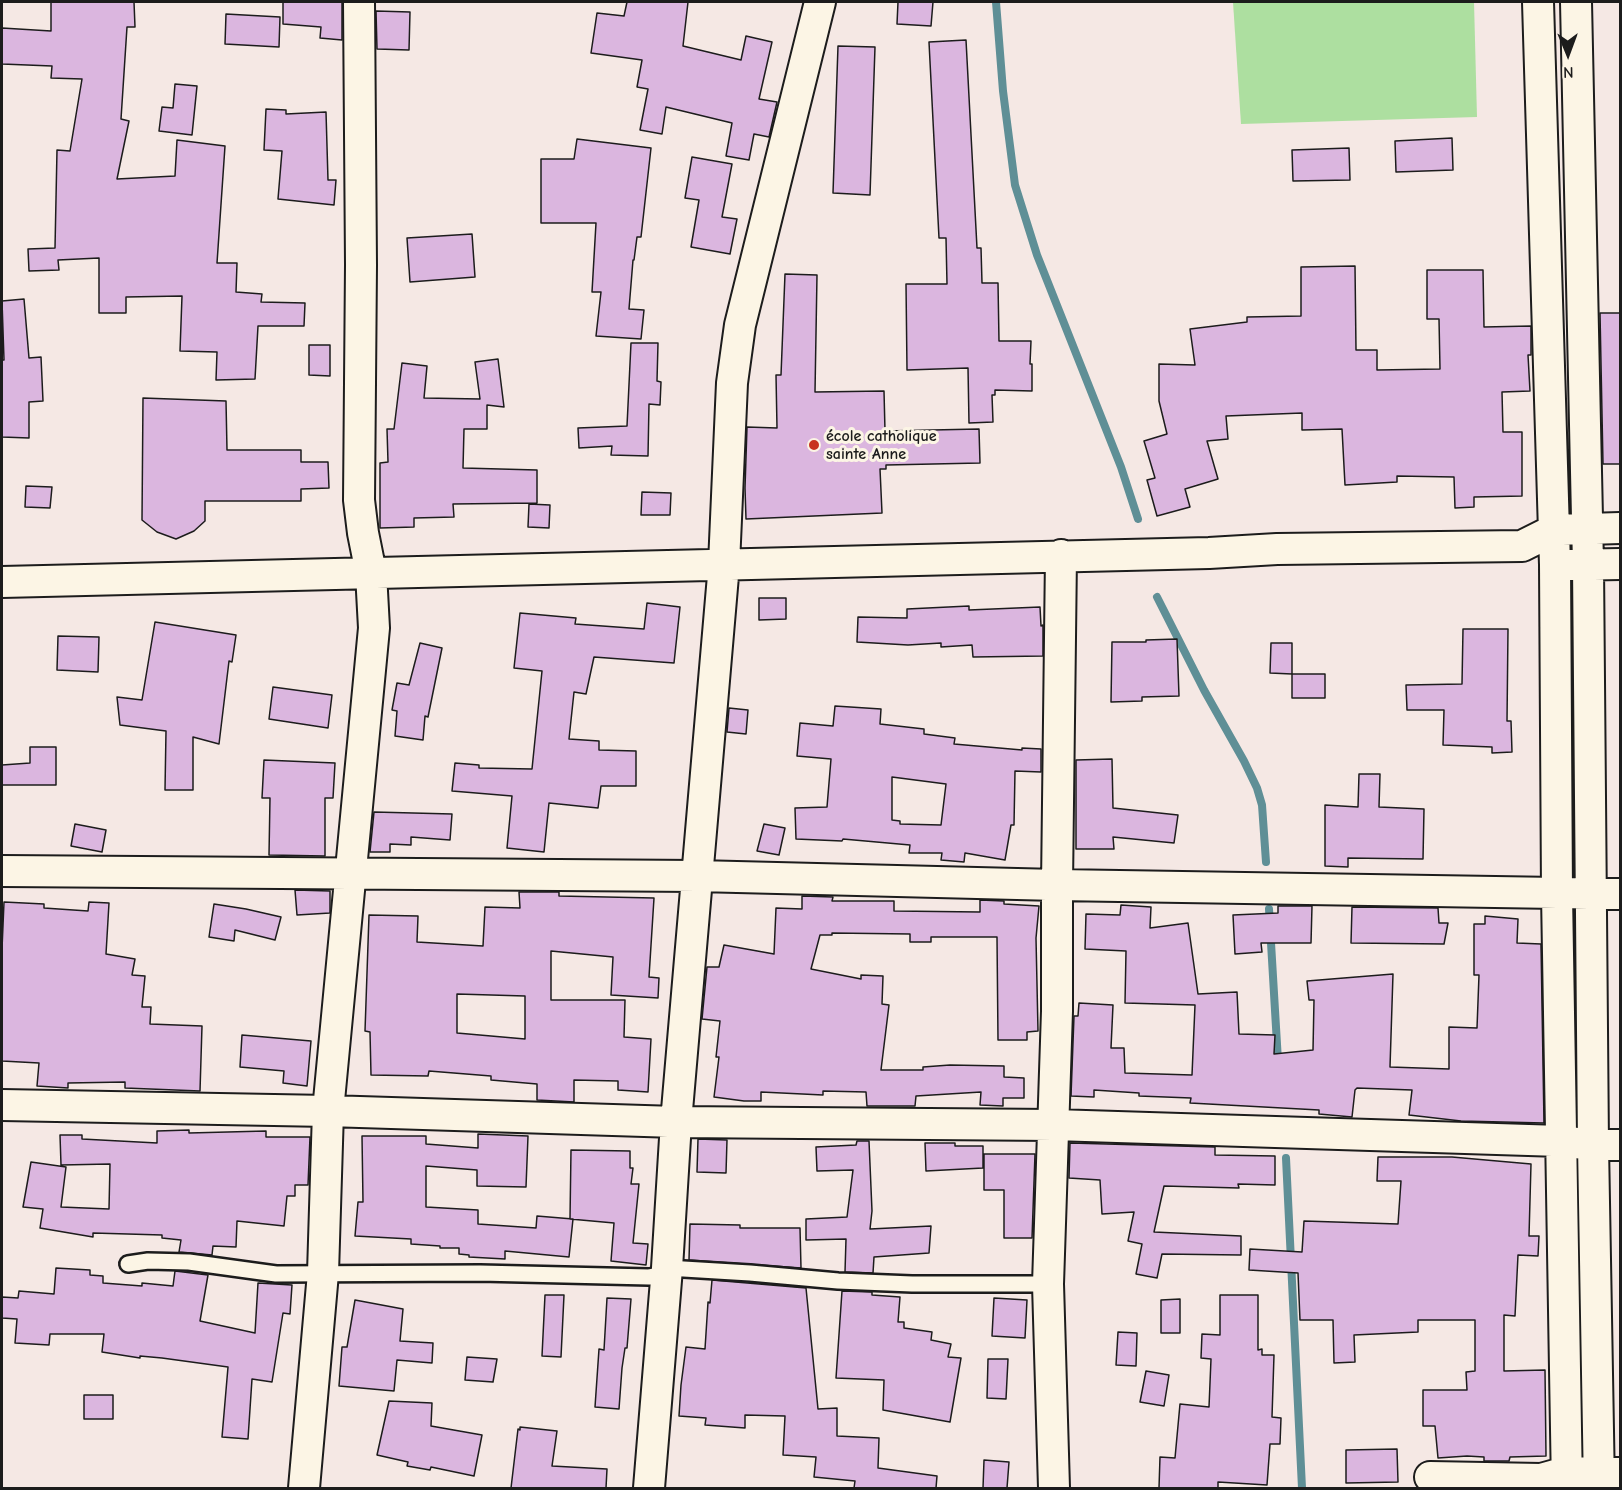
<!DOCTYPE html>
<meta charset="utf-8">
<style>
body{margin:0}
#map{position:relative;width:1622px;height:1490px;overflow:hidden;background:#f5e8e4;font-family:"Comic Neue",sans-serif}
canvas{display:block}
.frame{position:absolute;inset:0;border:3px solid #1c1c1c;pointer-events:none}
.north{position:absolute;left:1538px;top:24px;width:60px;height:60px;-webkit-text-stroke:4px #fcf5e5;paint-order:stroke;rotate:179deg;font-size:16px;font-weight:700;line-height:24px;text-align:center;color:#1c1c1c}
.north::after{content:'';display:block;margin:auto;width:21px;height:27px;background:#1c1c1c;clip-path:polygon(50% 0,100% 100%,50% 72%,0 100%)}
</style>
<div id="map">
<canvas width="1622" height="1490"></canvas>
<div class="frame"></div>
<div class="north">N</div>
</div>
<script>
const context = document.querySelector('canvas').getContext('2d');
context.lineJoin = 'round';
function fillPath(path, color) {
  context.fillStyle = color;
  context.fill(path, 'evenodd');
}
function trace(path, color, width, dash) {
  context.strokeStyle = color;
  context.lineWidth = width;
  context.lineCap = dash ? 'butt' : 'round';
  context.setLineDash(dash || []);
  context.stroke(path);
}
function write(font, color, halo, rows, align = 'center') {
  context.font = font + ' "Comic Neue",sans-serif';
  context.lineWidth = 6;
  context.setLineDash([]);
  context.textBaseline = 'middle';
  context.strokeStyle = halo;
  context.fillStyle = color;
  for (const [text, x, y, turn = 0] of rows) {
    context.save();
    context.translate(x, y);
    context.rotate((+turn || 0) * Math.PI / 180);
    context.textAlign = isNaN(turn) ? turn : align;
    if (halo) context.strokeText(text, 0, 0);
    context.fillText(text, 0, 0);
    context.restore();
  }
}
fillPath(new Path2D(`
 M 1233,2 L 1474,2 L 1477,117 L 1241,124 Z`), '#addfa0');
trace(new Path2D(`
 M 996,2 L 1003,91 L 1015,185 L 1037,255 L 1121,467 L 1138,519
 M 1157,597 L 1204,690 L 1244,761 L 1257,788 L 1262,805 L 1266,862
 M 1269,909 L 1278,1061
 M 1286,1158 L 1302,1488`), '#5f8f96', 8);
const building = new Path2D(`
 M 51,2 L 134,2 L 135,27 L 127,27 L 121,119 L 129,121 L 117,179 L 175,176 L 177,140 L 225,146 L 217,263 L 237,263 L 236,292 L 262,294 L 261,302 L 305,303 L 304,326 L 258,326 L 255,379 L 216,380 L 217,352 L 180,351 L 182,296 L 126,297 L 126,313 L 99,313 L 99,258 L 58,260 L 59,270 L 29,271 L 28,249 L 55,248 L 57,150 L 70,151 L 82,79 L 51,78 L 52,66 L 2,64 L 2,28 L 51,31 Z
 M 283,2 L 342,2 L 342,40 L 320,38 L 321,27 L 283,24 Z
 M 627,2 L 688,2 L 683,46 L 741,60 L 746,36 L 772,42 L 759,99 L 777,102 L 769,137 L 754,134 L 749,160 L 726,156 L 732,123 L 666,107 L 662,134 L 640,130 L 648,89 L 637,87 L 642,60 L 591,53 L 597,13 L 624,16 Z
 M 898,2 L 933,2 L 931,26 L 897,24 Z
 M 376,11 L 410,12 L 409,50 L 377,49 Z
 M 226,14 L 280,17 L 279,47 L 225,44 Z
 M 966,40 L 977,248 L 981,248 L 982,283 L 998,283 L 999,341 L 1031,341 L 1030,364 L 1032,364 L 1032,391 L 995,390 L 995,395 L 992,395 L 993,422 L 969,423 L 968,368 L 907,370 L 906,284 L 947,284 L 946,238 L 939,238 L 929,42 Z
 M 838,46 L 875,47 L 870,195 L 833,193 Z
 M 175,84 L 197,86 L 192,135 L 159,131 L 162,107 L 173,108 Z
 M 266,109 L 286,110 L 286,114 L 326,112 L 328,180 L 336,180 L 334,205 L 278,199 L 282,151 L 264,150 Z
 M 1452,138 L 1453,170 L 1396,172 L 1395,141 Z
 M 577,139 L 651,148 L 641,237 L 637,237 L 634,260 L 633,260 L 629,309 L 644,310 L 641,339 L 596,336 L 601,292 L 592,292 L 596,223 L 541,223 L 541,159 L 574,159 Z
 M 1349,148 L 1350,180 L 1293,181 L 1292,150 Z
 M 692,157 L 732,164 L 722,217 L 737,219 L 730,254 L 691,247 L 699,200 L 685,198 Z
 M 472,234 L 475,277 L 410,282 L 407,238 Z
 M 1355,266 L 1356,350 L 1377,350 L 1377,370 L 1440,369 L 1439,319 L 1427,319 L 1427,270 L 1483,270 L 1484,327 L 1531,326 L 1531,355 L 1528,355 L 1530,391 L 1502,392 L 1503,432 L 1522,432 L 1522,496 L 1474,497 L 1474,507 L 1455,508 L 1454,477 L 1397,476 L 1397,482 L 1345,485 L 1342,429 L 1302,430 L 1302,413 L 1226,416 L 1228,439 L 1207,441 L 1218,479 L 1185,489 L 1190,507 L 1157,516 L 1147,480 L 1155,478 L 1144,441 L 1167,434 L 1159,401 L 1159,364 L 1195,365 L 1190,329 L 1247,322 L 1247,317 L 1301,316 L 1301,267 Z
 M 785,274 L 817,275 L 815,392 L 884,391 L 885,431 L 979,429 L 980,463 L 886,465 L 886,469 L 880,469 L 882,513 L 746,519 L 745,488 L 747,427 L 777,428 L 776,375 L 781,375 Z
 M 24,299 L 29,358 L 41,357 L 43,401 L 29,402 L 29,438 L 2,437 L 2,360 L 4,360 L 2,301 Z
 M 1600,313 L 1620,313 L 1620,464 L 1603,464 Z
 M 631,343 L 658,343 L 657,381 L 661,382 L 660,405 L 649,404 L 648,456 L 611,455 L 612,446 L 579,448 L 578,428 L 627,426 Z
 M 309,345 L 330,345 L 330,376 L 309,375 Z
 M 498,359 L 504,407 L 487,405 L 487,429 L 464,429 L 463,468 L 537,470 L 537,503 L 453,504 L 454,517 L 414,518 L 414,527 L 380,528 L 380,463 L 388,462 L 387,429 L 394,429 L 402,363 L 427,366 L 424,398 L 480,399 L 475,362 Z
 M 143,398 L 226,401 L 227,450 L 301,450 L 301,462 L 328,462 L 329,488 L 301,489 L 301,501 L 205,501 L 205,521 L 194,531 L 176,539 L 157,532 L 142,520 Z
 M 26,486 L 52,487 L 50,508 L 25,507 Z
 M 642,492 L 671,493 L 670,515 L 641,515 Z
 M 529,504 L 550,505 L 549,528 L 528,527 Z
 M 759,598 L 786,598 L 786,619 L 759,620 Z
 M 647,603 L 680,607 L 674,663 L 594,657 L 586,694 L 574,692 L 569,739 L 599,741 L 599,750 L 636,751 L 636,786 L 601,786 L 598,808 L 549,803 L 544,852 L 507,848 L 512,796 L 452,791 L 455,763 L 479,765 L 479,768 L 532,769 L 542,671 L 514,668 L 520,613 L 576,618 L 575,624 L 644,629 Z
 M 969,606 L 969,610 L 1040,607 L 1041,626 L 1043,625 L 1043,656 L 973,657 L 972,645 L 941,647 L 941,643 L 908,645 L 857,642 L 858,617 L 907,618 L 907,609 Z
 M 155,622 L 236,635 L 232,662 L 229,661 L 219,744 L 193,737 L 193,790 L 165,790 L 166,731 L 120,725 L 117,697 L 142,700 Z
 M 1463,629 L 1508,629 L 1507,721 L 1511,721 L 1512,752 L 1492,753 L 1492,747 L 1443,745 L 1444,710 L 1407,710 L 1406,685 L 1462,684 Z
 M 58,636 L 99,637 L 98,672 L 57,670 Z
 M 1177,639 L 1179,696 L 1142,697 L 1142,701 L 1111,702 L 1112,642 L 1146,642 L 1146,640 Z
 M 420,643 L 442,648 L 428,717 L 425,716 L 423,740 L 395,736 L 397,711 L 392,710 L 397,683 L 409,685 Z
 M 1271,643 L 1292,643 L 1292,674 L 1270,673 Z
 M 1292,674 L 1325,674 L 1325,698 L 1292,698 Z
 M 273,687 L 332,695 L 328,728 L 269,719 Z
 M 835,706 L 881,709 L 880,724 L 924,729 L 924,734 L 955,738 L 954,744 L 1022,750 L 1022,748 L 1041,749 L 1041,772 L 1015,771 L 1014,825 L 1011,825 L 1005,860 L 965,853 L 964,862 L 941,860 L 942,853 L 909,853 L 910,845 L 843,839 L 842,841 L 796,839 L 795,808 L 827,807 L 831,759 L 797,756 L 800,723 L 833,726 ZM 892,777 L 946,784 L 941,825 L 900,824 L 900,821 L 892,820 Z
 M 729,708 L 748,710 L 746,734 L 727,732 Z
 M 30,747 L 56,747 L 56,785 L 2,785 L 2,765 L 30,763 Z
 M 1112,759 L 1113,808 L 1178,815 L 1174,843 L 1113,837 L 1114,849 L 1076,849 L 1076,760 Z
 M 264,760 L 335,763 L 333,798 L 325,798 L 325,856 L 269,855 L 270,798 L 262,798 Z
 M 1359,774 L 1380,774 L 1379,807 L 1424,809 L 1423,859 L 1348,858 L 1348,867 L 1325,866 L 1325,805 L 1358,807 Z
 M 374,812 L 452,814 L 450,840 L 411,837 L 411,845 L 390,844 L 390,852 L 370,852 Z
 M 75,824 L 106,830 L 102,852 L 71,846 Z
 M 764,824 L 785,828 L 779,855 L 757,851 Z
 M 295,890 L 330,891 L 330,913 L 297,915 Z
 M 519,892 L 559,892 L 559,896 L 654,898 L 649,977 L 659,978 L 658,998 L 611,995 L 613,957 L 551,951 L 551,1000 L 625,1000 L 624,1037 L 651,1039 L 648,1092 L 618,1090 L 618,1081 L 574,1080 L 574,1102 L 537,1100 L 537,1084 L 491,1080 L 491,1076 L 429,1071 L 428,1076 L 371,1075 L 370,1032 L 365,1031 L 369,915 L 418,916 L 417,942 L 483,946 L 485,907 L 520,908 ZM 457,994 L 525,996 L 525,1039 L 457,1033 Z
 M 802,896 L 833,897 L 832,901 L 894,901 L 894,911 L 980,912 L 980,900 L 1004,901 L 1004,904 L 1039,906 L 1036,938 L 1038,1031 L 1027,1032 L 1027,1040 L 998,1040 L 997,937 L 931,937 L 931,942 L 910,942 L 910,934 L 832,933 L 832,935 L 820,935 L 811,969 L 861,979 L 861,975 L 883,976 L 882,1004 L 889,1005 L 881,1070 L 923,1070 L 923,1067 L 950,1065 L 1004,1066 L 1004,1077 L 1024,1078 L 1024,1098 L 1003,1098 L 1003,1106 L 980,1105 L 981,1092 L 916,1096 L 915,1106 L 867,1106 L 866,1092 L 823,1091 L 823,1095 L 761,1092 L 761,1101 L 744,1101 L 714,1097 L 719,1057 L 716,1057 L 720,1021 L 702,1019 L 707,967 L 719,967 L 724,945 L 774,954 L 776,908 L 802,909 Z
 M 4,902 L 44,904 L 44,908 L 88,911 L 89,902 L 109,903 L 106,954 L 135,959 L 132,975 L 145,976 L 142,1007 L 151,1007 L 150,1024 L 202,1026 L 200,1091 L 125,1088 L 125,1082 L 68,1083 L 68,1088 L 37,1086 L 39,1063 L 2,1061 L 2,949 Z
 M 214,904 L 246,909 L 281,917 L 275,940 L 235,930 L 234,941 L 209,937 Z
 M 1121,905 L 1151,907 L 1150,928 L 1188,923 L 1198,994 L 1237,992 L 1239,1034 L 1275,1035 L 1274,1054 L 1313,1050 L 1314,1000 L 1309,1000 L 1307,981 L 1393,974 L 1390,1067 L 1449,1069 L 1449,1027 L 1477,1028 L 1479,975 L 1474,975 L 1474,924 L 1485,924 L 1485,916 L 1518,919 L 1517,943 L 1541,944 L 1544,1123 L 1461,1121 L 1409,1115 L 1412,1090 L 1357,1088 L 1355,1090 L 1352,1117 L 1319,1114 L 1319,1110 L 1190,1103 L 1191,1098 L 1139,1096 L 1139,1093 L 1094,1090 L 1094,1097 L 1071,1096 L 1074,1016 L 1078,1016 L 1079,1003 L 1113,1005 L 1111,1048 L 1124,1048 L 1125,1073 L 1192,1075 L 1195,1005 L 1125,1003 L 1126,951 L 1085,949 L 1086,914 L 1120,915 Z
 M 1278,906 L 1312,906 L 1311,943 L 1261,943 L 1262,952 L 1235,954 L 1233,915 L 1278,913 Z
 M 1352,907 L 1438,908 L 1439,923 L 1448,923 L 1444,944 L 1351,943 Z
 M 242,1035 L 311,1041 L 307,1086 L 283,1083 L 284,1071 L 240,1067 Z
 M 189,1130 L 189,1133 L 266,1131 L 266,1137 L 310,1137 L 308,1185 L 295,1185 L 295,1196 L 287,1196 L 284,1226 L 237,1221 L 236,1247 L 213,1246 L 212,1255 L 179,1252 L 181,1240 L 162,1238 L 162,1235 L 93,1233 L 93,1237 L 40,1228 L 43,1209 L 23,1207 L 31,1162 L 66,1167 L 61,1207 L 109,1209 L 110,1164 L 61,1165 L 60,1135 L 82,1135 L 82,1139 L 157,1143 L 157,1131 Z
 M 478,1134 L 528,1136 L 526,1187 L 477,1186 L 477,1170 L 426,1166 L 426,1207 L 478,1210 L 478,1224 L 536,1228 L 537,1216 L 573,1219 L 569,1257 L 505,1251 L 505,1259 L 469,1257 L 469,1255 L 459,1254 L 459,1248 L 440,1248 L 440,1246 L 411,1244 L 411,1239 L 355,1236 L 358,1202 L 363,1202 L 362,1136 L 426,1136 L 426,1144 L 478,1148 Z
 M 698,1139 L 727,1140 L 726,1173 L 697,1172 Z
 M 857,1141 L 869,1141 L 872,1211 L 870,1229 L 931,1226 L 929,1253 L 874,1257 L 873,1273 L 845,1272 L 846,1239 L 806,1240 L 806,1219 L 847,1217 L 853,1170 L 817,1171 L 816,1147 L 856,1145 Z
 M 925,1143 L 955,1143 L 955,1146 L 983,1146 L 983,1168 L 926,1171 Z
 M 1070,1143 L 1215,1147 L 1215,1155 L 1275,1156 L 1275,1185 L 1238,1184 L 1239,1188 L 1164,1186 L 1154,1232 L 1241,1236 L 1241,1255 L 1162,1254 L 1157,1278 L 1136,1274 L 1142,1244 L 1128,1241 L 1134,1212 L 1102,1214 L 1100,1180 L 1069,1178 Z
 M 571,1150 L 630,1151 L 630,1168 L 633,1168 L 631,1184 L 639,1184 L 633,1243 L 648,1244 L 646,1265 L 611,1261 L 614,1223 L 570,1219 Z
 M 984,1154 L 1035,1154 L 1032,1238 L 1004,1238 L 1004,1190 L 984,1190 Z
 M 1378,1157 L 1452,1157 L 1531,1164 L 1529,1236 L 1539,1236 L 1538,1256 L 1518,1255 L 1515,1316 L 1504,1315 L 1504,1371 L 1545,1370 L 1546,1456 L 1510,1457 L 1509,1461 L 1484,1461 L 1484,1457 L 1467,1456 L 1438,1458 L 1435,1426 L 1423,1426 L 1423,1390 L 1467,1390 L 1466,1372 L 1475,1371 L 1475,1320 L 1418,1320 L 1418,1332 L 1354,1335 L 1355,1362 L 1334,1363 L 1333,1320 L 1300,1320 L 1298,1273 L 1249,1270 L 1250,1249 L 1302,1252 L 1304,1221 L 1398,1224 L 1401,1181 L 1377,1181 Z
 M 690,1224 L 740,1225 L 740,1228 L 800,1228 L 801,1268 L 689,1260 Z
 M 56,1268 L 90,1270 L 90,1275 L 103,1276 L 103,1283 L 142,1286 L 142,1283 L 173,1286 L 175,1271 L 208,1275 L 200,1321 L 255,1333 L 258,1283 L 292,1285 L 290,1314 L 283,1313 L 272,1382 L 252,1379 L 248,1439 L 222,1437 L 228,1367 L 162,1358 L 140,1356 L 140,1358 L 102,1352 L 104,1334 L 50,1334 L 49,1345 L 15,1343 L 17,1319 L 2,1318 L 2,1297 L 18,1298 L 19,1291 L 54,1294 Z
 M 712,1280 L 806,1288 L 818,1409 L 837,1408 L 837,1436 L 879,1438 L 878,1468 L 937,1476 L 936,1488 L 854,1488 L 855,1481 L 814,1477 L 816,1457 L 783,1455 L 785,1416 L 745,1415 L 745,1428 L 705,1425 L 706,1418 L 679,1416 L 681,1385 L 686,1347 L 705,1349 L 708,1302 L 710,1303 Z
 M 842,1291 L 872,1292 L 872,1295 L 900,1297 L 898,1322 L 904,1322 L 904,1328 L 932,1332 L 931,1340 L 951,1344 L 948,1357 L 961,1358 L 950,1422 L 883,1410 L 884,1380 L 836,1378 Z
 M 545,1295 L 564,1295 L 561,1357 L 542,1356 Z
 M 1220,1295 L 1258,1295 L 1258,1350 L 1262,1349 L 1262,1355 L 1274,1355 L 1272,1417 L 1281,1418 L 1280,1444 L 1270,1444 L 1267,1485 L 1218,1482 L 1218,1488 L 1159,1488 L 1160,1457 L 1175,1458 L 1180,1404 L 1209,1407 L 1211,1359 L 1201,1358 L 1202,1334 L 1220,1335 Z
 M 607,1298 L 631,1299 L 627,1348 L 625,1348 L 622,1368 L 619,1409 L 595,1407 L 599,1349 L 604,1350 Z
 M 994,1298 L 1027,1300 L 1025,1338 L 992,1336 Z
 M 1180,1299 L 1180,1333 L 1161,1333 L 1161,1300 Z
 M 355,1300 L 403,1309 L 400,1341 L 433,1343 L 432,1363 L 397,1360 L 394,1391 L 339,1386 L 342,1347 L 347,1347 Z
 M 1118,1332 L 1137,1333 L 1136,1366 L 1116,1365 Z
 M 467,1357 L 497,1359 L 493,1382 L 465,1380 Z
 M 988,1359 L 1008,1359 L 1006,1399 L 987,1398 Z
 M 1146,1371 L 1169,1375 L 1164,1406 L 1140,1402 Z
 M 84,1395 L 113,1395 L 113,1419 L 84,1419 Z
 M 389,1401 L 432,1403 L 431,1426 L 482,1435 L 474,1476 L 431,1467 L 430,1470 L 407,1466 L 408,1462 L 377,1455 Z
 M 520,1427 L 557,1431 L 552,1466 L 607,1469 L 606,1488 L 511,1488 L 518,1429 L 520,1430 Z
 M 1397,1449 L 1398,1482 L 1346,1483 L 1346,1450 Z
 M 984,1460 L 1009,1462 L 1007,1488 L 983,1488 Z`);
fillPath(building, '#dbb6df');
trace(building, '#1c1c1c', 1.5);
const service = new Path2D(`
 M 128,1264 L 148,1261 L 189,1262 L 276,1274 L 480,1273 L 649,1277 L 655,1276 L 667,1268 L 750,1273 L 838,1281 L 912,1284 L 1048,1284`);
const minor = new Path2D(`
 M 1538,2 L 1555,565 L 1557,894 L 1567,1488
 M 1576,2 L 1588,565 L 1593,1145 L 1599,1488
 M 1567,565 L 1620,564
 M 2,582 L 1209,553 L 1277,549 L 1522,546 L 1554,530 L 1620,528
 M 2,871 L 697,876 L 1057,885 L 1620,894
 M 2,1105 L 328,1111 L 676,1122 L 1054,1125 L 1560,1141 L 1593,1145 L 1620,1145
 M 1430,1477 L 1541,1479 L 1566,1472 L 1620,1473
 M 304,1488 L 323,1273 L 328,1111 L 374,628 L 371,573 L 363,533 L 359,500 L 361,265 L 359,2
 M 649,1488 L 667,1268 L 676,1122 L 724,564 L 732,383 L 740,325 L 820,2
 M 1054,1488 L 1048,1284 L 1057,1011 L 1057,885 L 1061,555`);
trace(service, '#1c1c1c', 20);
trace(minor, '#1c1c1c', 34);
trace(service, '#fcf5e5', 15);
trace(minor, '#fcf5e5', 30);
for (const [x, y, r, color] of [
 [814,445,6,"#c8321e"]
]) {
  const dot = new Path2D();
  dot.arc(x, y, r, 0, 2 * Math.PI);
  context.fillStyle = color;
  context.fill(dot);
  trace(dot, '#fcf5e5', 2);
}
write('bold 16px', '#1c1c1c', '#fcf5e5', [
 ["école catholique",826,436],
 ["sainte Anne",826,454]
], 'left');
</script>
